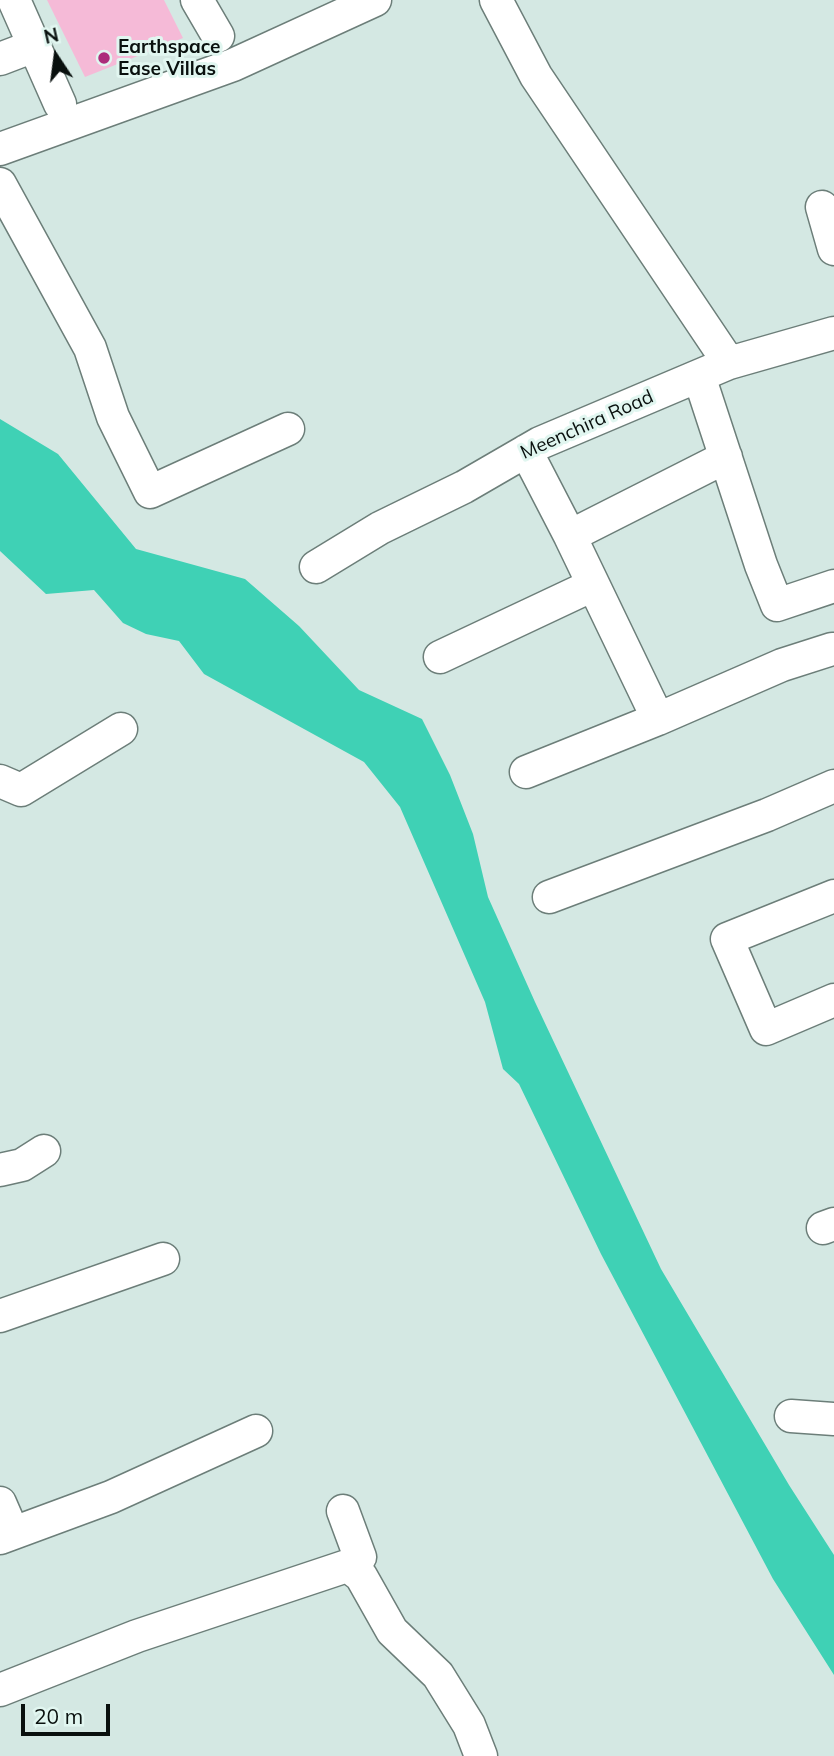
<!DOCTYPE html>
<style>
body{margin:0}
#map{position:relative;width:834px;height:1756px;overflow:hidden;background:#d4e8e3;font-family:Mulish,sans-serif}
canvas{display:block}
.north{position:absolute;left:21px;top:21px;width:70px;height:70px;-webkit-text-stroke:5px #e1f6f0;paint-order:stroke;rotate:347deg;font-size:19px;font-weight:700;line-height:28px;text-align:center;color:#09100e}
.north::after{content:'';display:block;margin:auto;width:24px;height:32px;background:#09100e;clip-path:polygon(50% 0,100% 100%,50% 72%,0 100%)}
.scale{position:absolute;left:21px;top:1704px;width:89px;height:32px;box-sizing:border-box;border:4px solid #09100e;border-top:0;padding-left:9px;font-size:21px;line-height:24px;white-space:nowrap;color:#09100e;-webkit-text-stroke:5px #e1f6f0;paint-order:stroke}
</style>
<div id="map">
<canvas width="834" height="1756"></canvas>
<div class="north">N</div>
<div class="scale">20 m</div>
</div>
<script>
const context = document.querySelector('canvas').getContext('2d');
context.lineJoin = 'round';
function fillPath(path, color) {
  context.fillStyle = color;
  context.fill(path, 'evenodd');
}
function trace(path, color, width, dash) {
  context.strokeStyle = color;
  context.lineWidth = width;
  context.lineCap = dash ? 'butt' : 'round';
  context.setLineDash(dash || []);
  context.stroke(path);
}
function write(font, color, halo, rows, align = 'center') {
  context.font = font + ' Mulish,sans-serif';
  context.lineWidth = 6;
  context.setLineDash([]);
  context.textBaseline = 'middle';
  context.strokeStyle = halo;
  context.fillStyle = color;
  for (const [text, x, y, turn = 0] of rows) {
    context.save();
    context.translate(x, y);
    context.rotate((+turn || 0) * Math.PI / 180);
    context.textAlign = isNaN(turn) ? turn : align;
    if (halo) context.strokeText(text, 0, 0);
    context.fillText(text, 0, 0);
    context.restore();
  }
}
fillPath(new Path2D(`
 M 0,419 L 58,454 L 136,549 L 245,579 L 299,626 L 359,690 L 422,719 L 450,775 L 473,834 L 488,897 L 535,1002 L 661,1269 L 789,1485 L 834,1555 L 834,1675 L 773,1579 L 601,1254 L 519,1084 L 503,1069 L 485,1002 L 400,807 L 364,762 L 204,674 L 179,641 L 146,634 L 123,623 L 94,590 L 46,594 L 0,551 Z`), '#3fd1b5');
fillPath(new Path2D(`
 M 47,0 L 164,0 L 183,38 L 85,77 Z`), '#f5bad7');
const minor = new Path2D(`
 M 14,0 L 60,104
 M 197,0 L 218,36
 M 496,0 L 536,76 L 729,363
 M 0,59 L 34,46
 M 0,149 L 233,65 L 375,0
 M 0,184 L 90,348 L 113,417 L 150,492 L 288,429
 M 822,207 L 834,249
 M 699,376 L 761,565 L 777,605 L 834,586
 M 526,451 L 570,536
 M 316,567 L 380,528 L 464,487 L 540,443 L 729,363 L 834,333
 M 440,657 L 593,585
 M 658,719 L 782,665 L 832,649
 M 526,772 L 658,719 L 570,536 L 726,457
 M 0,781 L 21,790 L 121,729
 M 834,896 L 727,939 L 766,1029 L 834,1000
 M 549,897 L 767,815 L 834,786
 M 0,1170 L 22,1165 L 44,1151
 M 823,1228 L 834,1224
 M 0,1316 L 163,1259
 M 791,1416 L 834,1419
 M 0,1503 L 13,1533
 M 0,1538 L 111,1497 L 256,1431
 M 348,1566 L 361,1576 L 392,1631 L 438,1675 L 469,1725 L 481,1756
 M 0,1690 L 137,1636 L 356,1563 L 360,1557 L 343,1511`);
trace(minor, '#6c7e79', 35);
trace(minor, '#fff', 32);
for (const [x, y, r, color] of [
 [104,58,7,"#ac2d7b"]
]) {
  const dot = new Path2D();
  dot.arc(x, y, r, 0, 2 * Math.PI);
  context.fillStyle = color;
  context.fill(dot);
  trace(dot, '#e1f6f0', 2.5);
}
write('bold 19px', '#09100e', '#e1f6f0', [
 ["Earthspace",118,47],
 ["Ease Villas",118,69]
], 'left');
write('19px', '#09100e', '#e1f6f0', [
 ["Meenchira Road",587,425,-24]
]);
</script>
